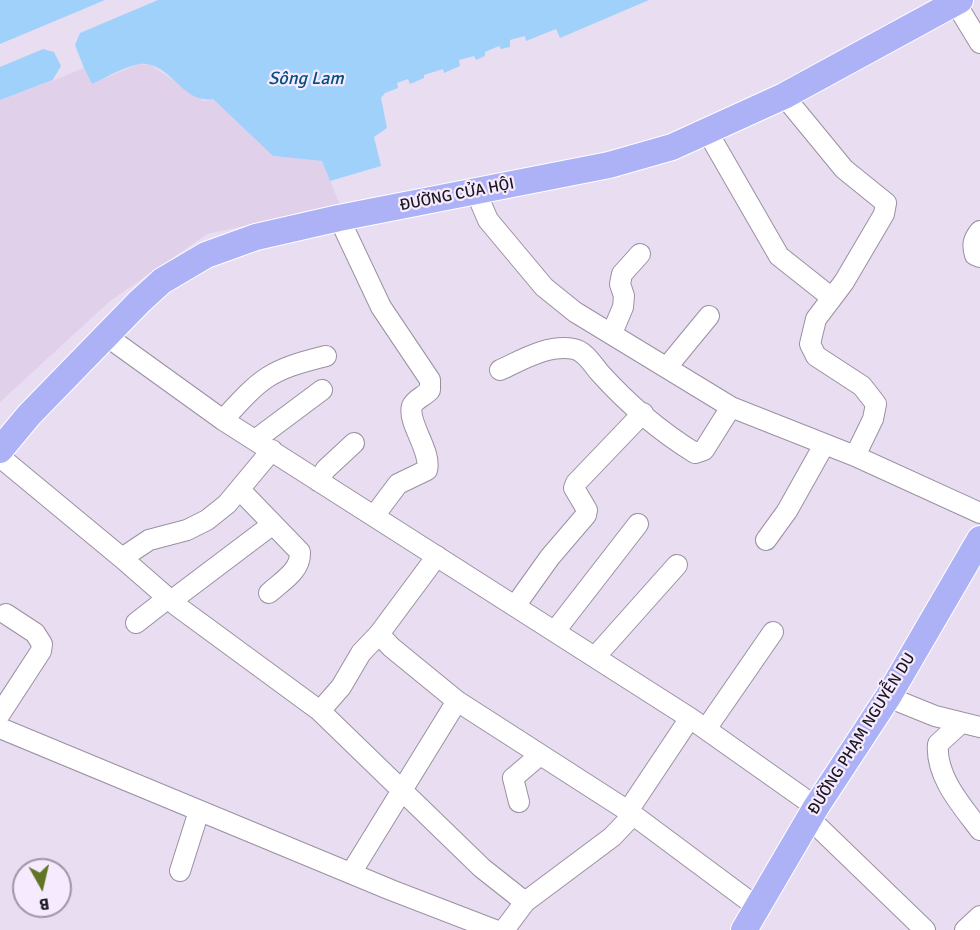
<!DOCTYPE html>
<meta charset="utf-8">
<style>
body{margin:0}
#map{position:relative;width:980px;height:930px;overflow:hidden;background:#e9ddf1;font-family:Signika,sans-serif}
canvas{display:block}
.north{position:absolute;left:12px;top:858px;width:60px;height:60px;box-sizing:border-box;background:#f6eafe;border:2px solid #9e96a4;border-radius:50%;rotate:172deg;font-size:16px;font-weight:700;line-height:24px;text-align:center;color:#1b171e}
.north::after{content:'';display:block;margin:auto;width:21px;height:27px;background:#627524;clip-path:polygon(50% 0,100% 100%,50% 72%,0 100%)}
</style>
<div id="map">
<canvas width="980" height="930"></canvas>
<div class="north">B</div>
</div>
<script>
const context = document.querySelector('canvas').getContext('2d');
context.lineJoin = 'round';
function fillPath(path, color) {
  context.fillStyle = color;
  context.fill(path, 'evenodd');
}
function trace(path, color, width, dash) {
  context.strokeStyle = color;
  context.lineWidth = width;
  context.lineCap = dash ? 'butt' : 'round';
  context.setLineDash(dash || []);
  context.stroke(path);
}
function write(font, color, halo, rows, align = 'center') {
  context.font = font + ' Signika,sans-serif';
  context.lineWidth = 4.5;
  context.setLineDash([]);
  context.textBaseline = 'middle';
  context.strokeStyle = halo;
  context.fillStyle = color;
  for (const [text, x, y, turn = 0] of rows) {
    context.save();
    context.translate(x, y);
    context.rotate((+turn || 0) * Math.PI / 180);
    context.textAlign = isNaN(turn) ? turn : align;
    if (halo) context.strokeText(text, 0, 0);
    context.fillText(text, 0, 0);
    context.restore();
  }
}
fillPath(new Path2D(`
 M 138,64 L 151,65 L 204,101 L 213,99 L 273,156 L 322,161 L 340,205 L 207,234 L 110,301 L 0,402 L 0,100 L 84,68 L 92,84 Z`), '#e0d0ea');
fillPath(new Path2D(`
 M 0,0 L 649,0 L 560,38 L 556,29 L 526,41 L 525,36 L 510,40 L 510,47 L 501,49 L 499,46 L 485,52 L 485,56 L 476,60 L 474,56 L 459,60 L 460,66 L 444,73 L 443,69 L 424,75 L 424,78 L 410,84 L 408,79 L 397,83 L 398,88 L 385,93 L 381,98 L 387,128 L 374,137 L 381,166 L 330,181 L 322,161 L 273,156 L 213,99 C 183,105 170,61 140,64 C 124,66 106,78 92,84 L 84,68 L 0,100 Z`), '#a0d1fa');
fillPath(new Path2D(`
 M 105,0 L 158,0 L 80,33 L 75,45 L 84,68 L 52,81 L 61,66 L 54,52 L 43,49 L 0,67 L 0,44 Z`), '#e9ddf1');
const minor = new Path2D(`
 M 955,2 L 980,43
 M 784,96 L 844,169 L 886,203 L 884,214 L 844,282 L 816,319 L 810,344 L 816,356 L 862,386 L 876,404 L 873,419 L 855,456
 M 707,131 L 779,256 L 832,298
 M 476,192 L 488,220 L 544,287 L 575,312 L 731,407 L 855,456 L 980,513
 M 339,218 L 381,307 L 430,380 L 430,390 C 425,396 415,399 412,406 C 407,423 432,451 427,470 L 398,484 L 374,516
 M 980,231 C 973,239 972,245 975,255 L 980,257
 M 612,333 L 623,307 L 624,296 L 620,284 L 622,274 L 640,254
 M 105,335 L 223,420 L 690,718 L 816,807
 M 667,367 L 709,316
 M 500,370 C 522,360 548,344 574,349 C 585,351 593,365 600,373 C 627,403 661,432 695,453 L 704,450 L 731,407
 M 223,420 C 262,377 269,370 326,356
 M 255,440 L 322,390
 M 0,457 L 122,558 L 177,606 L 320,711 L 482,868 L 525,902
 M 318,481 L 326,469 L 354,443
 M 240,490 L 300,552 C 301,571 282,581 269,593
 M 766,540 L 787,511 L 824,445
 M 122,558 L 149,540 L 187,530 L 207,520 L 227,504 L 272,450
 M 171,601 L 273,524
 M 515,606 L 550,557 L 586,515 L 587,510 L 574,488 L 576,483 L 643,413
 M 136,623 L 168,598
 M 555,631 L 638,524
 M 379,634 L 391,647 L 457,701 L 628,811 L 757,907
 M 595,657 L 677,565
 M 888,697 L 935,716 L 980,727
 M 320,711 L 341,687 L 361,653 L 379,634 L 437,556
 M 0,714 L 41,651 L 42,644 L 35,633 L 6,614
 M 961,723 L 938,744 C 935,776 962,806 980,830
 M 0,728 L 391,890 L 495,930
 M 706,729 L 773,632
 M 519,802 L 513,778 L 540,755
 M 628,811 L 690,718
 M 809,818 L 925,930
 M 180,871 L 199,811
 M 351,873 L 457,701
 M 504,930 L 525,902 L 612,837 L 633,815
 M 965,930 L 980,916`);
const major = new Path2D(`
 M 0,450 L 29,415 L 139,302 L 162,281 L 206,255 L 256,237 L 339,218 L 609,165 L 672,147 L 784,96 L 960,0
 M 744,930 L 816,807 L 888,697 L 980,539`);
trace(minor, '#9b90a2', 22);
trace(major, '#fff', 28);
trace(minor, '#fff', 20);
trace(major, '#adb2f7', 26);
write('16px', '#1b171e', '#f6eafe', [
 ["ĐƯỜNG CỬA HỘI",457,195,-11],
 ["ĐƯỜNG PHẠM NGUYỄN DU",862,734,-58]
]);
write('italic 18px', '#04507e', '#f6eafe', [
 ["Sông Lam",306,79]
]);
</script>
